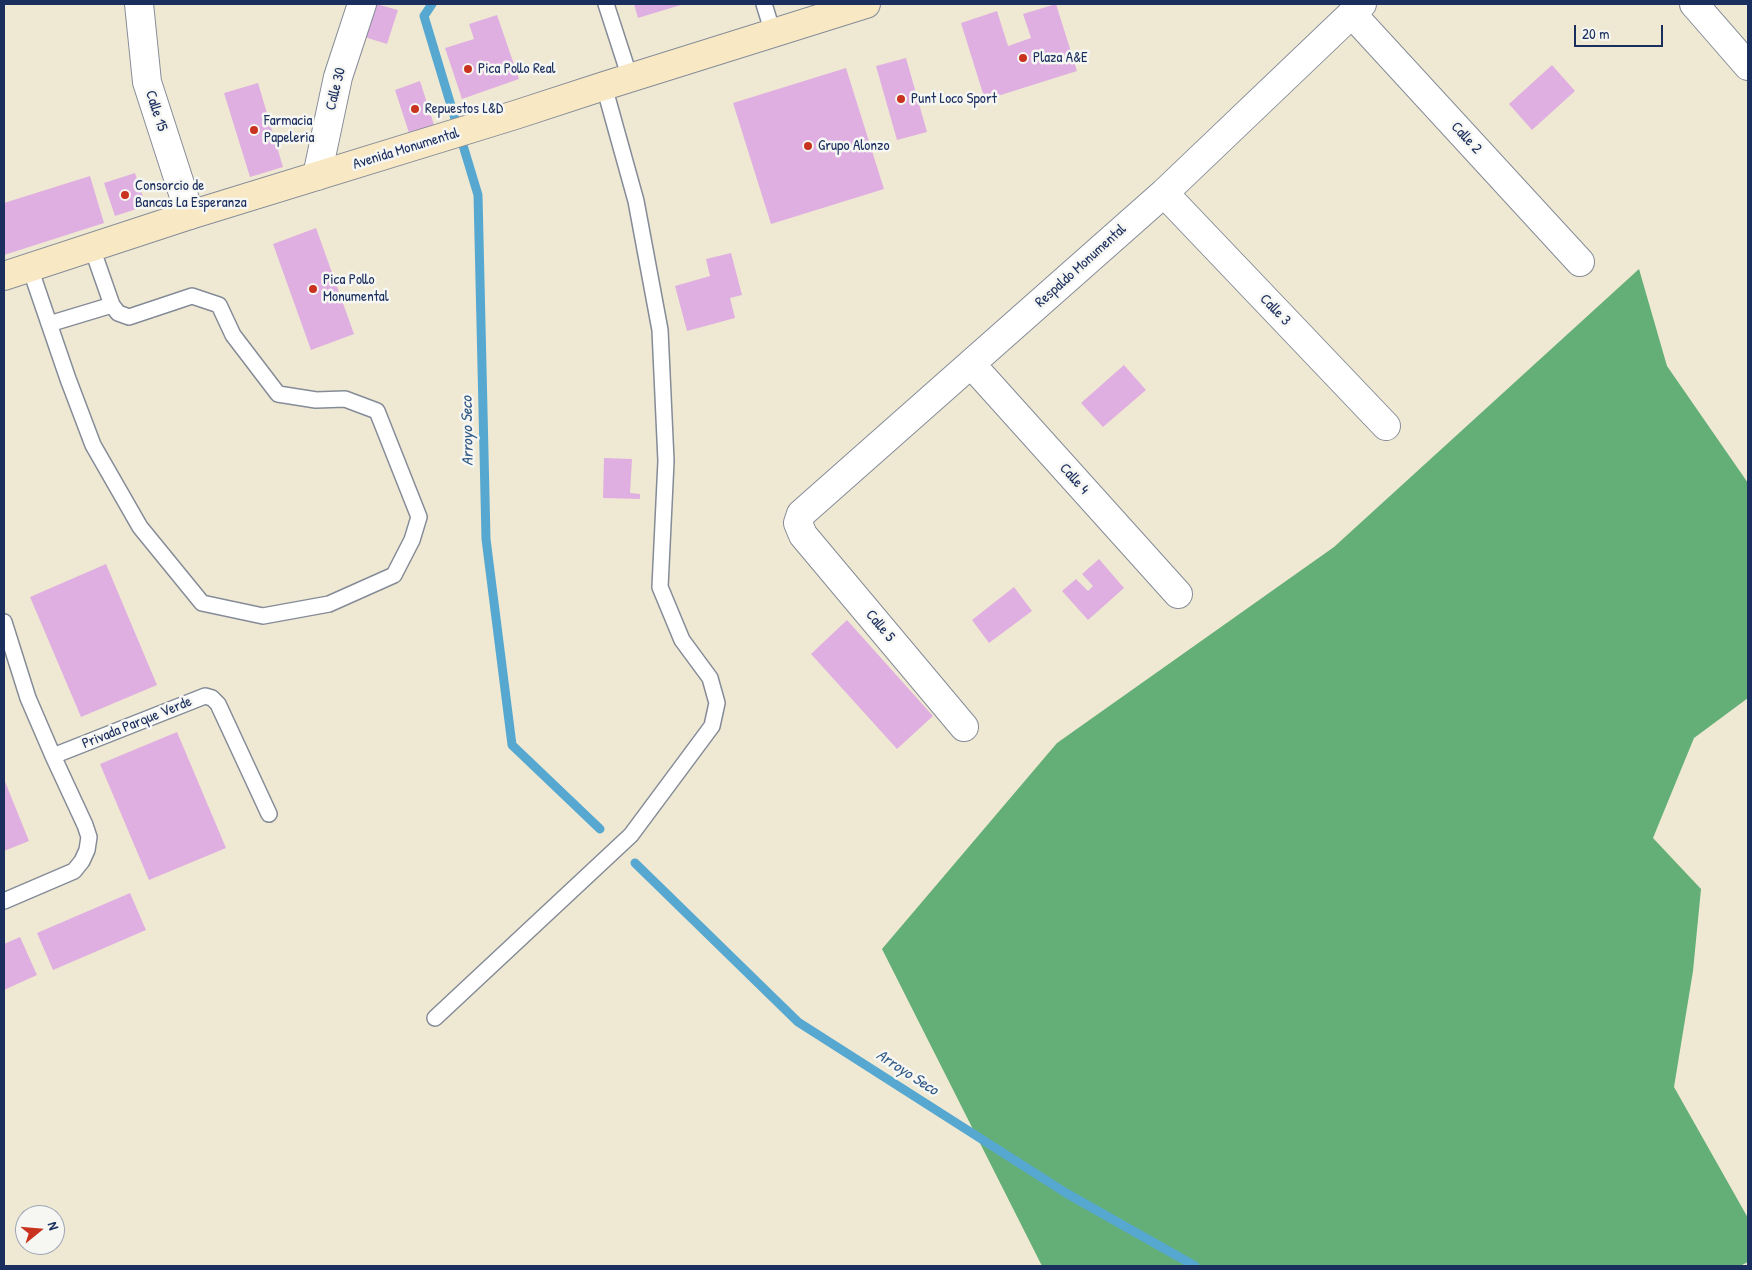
<!DOCTYPE html>
<style>
body{margin:0}
#map{position:relative;width:1752px;height:1270px;overflow:hidden;background:#efe9d3;font-family:"Patrick Hand",sans-serif}
canvas{display:block}
.frame{position:absolute;inset:0;border:5px solid #1b2f5e;pointer-events:none}
.north{position:absolute;left:15px;top:1205px;width:50px;height:50px;box-sizing:border-box;background:#f6f6f2;border:1px solid #9ea6b7;border-radius:50%;rotate:73deg;font-size:14px;font-weight:700;line-height:20px;text-align:center;color:#1b2f5e}
.north::after{content:'';display:block;margin:auto;width:18px;height:22px;background:#c8321e;clip-path:polygon(50% 0,100% 100%,50% 72%,0 100%)}
.scale{position:absolute;left:1574px;top:25px;width:89px;height:22px;box-sizing:border-box;border:2px solid #1b2f5e;border-top:0;padding-left:6px;font-size:15px;line-height:18px;white-space:nowrap;color:#1b2f5e;-webkit-text-stroke:4px #f6f6f2;paint-order:stroke}
</style>
<div id="map">
<canvas width="1752" height="1270"></canvas>
<div class="frame"></div>
<div class="north">N</div>
<div class="scale">20 m</div>
</div>
<script>
const context = document.querySelector('canvas').getContext('2d');
context.lineJoin = 'round';
function fillPath(path, color) {
  context.fillStyle = color;
  context.fill(path, 'evenodd');
}
function trace(path, color, width, dash) {
  context.strokeStyle = color;
  context.lineWidth = width;
  context.lineCap = dash ? 'butt' : 'round';
  context.setLineDash(dash || []);
  context.stroke(path);
}
function write(font, color, halo, rows, align = 'center') {
  context.font = font + ' "Patrick Hand",sans-serif';
  context.lineWidth = 5;
  context.setLineDash([]);
  context.textBaseline = 'middle';
  context.strokeStyle = halo;
  context.fillStyle = color;
  for (const [text, x, y, turn = 0] of rows) {
    context.save();
    context.translate(x, y);
    context.rotate((+turn || 0) * Math.PI / 180);
    context.textAlign = isNaN(turn) ? turn : align;
    if (halo) context.strokeText(text, 0, 0);
    context.fillText(text, 0, 0);
    context.restore();
  }
}
fillPath(new Path2D(`
 M 1639,269 L 1667,366 L 1748,483 L 1748,698 L 1694,738 L 1653,838 L 1701,889 L 1693,971 L 1674,1087 L 1748,1218 L 1748,1262 L 1740,1266 L 1042,1266 L 882,949 L 1057,743 L 1334,547 Z`), '#64af78');
trace(new Path2D(`
 M 432,4 L 424,16 L 478,195 L 486,539 L 512,745 L 600,829
 M 635,863 L 798,1022 L 1066,1193 L 1195,1266`), '#56a8d1', 9);
fillPath(new Path2D(`
 M 368,4 L 376,4 L 398,10 L 387,44 L 358,35 Z
 M 634,4 L 684,4 L 638,18 Z
 M 1056,4 L 1077,71 L 985,100 L 961,23 L 997,11 L 1008,46 L 1031,38 L 1023,14 Z
 M 497,15 L 519,79 L 462,99 L 445,48 L 474,39 L 469,24 Z
 M 906,58 L 927,132 L 897,140 L 876,66 Z
 M 1552,65 L 1575,91 L 1532,130 L 1509,104 Z
 M 846,68 L 884,189 L 771,224 L 733,103 Z
 M 420,81 L 435,128 L 410,136 L 395,90 Z
 M 258,83 L 283,167 L 250,177 L 224,93 Z
 M 135,173 L 146,206 L 115,216 L 104,183 Z
 M 90,176 L 104,223 L 4,255 L 4,229 L 5,228 L 4,203 Z
 M 316,228 L 354,334 L 311,350 L 273,244 Z
 M 731,253 L 742,295 L 730,298 L 735,318 L 687,331 L 675,286 L 710,276 L 706,259 Z
 M 1124,365 L 1146,390 L 1103,427 L 1081,403 Z
 M 604,458 L 632,459 L 630,493 L 640,494 L 640,499 L 603,498 Z
 M 1099,559 L 1124,588 L 1088,620 L 1062,591 L 1076,579 L 1088,591 L 1093,586 L 1082,574 Z
 M 106,564 L 157,685 L 81,717 L 30,597 Z
 M 1014,587 L 1032,611 L 989,643 L 972,620 Z
 M 847,620 L 933,716 L 897,749 L 811,654 Z
 M 177,732 L 226,848 L 149,880 L 100,764 Z
 M 4,779 L 29,841 L 4,851 Z
 M 130,893 L 146,930 L 53,970 L 37,933 Z
 M 20,937 L 37,975 L 4,990 L 4,944 Z`), '#e0afe1');
const lane = new Path2D(`
 M 606,4 L 630,78
 M 764,4 L 773,33
 M 30,268 L 68,379 L 93,445 L 140,527 L 202,603 L 263,616 L 329,604 L 394,575 L 412,540 L 419,517 L 377,411 L 345,399 L 316,400 L 278,394 L 233,335 L 219,305 L 192,296 L 129,317 L 118,313 L 112,305 L 92,248
 M 49,324 L 112,305
 M 4,622 L 28,698 L 53,756 L 85,825 L 89,837 L 87,850 L 82,861 L 74,871 L 4,901
 M 53,756 L 205,696 L 212,698 L 218,704 L 269,814
 M 435,1018 L 631,835 L 712,726 L 717,703 L 710,678 L 682,640 L 660,587 L 666,461 L 660,330 L 636,201 L 604,86`);
const street = new Path2D(`
 M 139,4 L 147,82 L 190,215
 M 1694,4 L 1748,66
 M 1352,14 L 1580,262
 M 317,176 L 338,77 L 362,4
 M 1164,193 L 1386,426
 M 971,364 L 1178,594
 M 964,727 L 803,535 L 798,523 L 801,514 L 1164,193 L 1362,4`);
const secondary = new Path2D(`
 M 4,276 L 190,215 L 515,115 L 604,86 L 866,4`);
trace(lane, '#858c98', 18);
trace(street, '#858c98', 30);
trace(secondary, '#858c98', 30);
trace(lane, '#fff', 15);
trace(street, '#fff', 28);
trace(secondary, '#f8e8c3', 28);
for (const [x, y, r, color] of [
 [1023,58,5,"#c8321e"],
 [468,69,5,"#c8321e"],
 [901,99,5,"#c8321e"],
 [415,109,5,"#c8321e"],
 [254,130,5,"#c8321e"],
 [808,146,5,"#c8321e"],
 [125,195,5,"#c8321e"],
 [313,289,5,"#c8321e"]
]) {
  const dot = new Path2D();
  dot.arc(x, y, r, 0, 2 * Math.PI);
  context.fillStyle = color;
  context.fill(dot);
  trace(dot, '#f6f6f2', 2);
}
write('15px', '#1b2f5e', '#f6f6f2', [
 ["Plaza A&E",1033,58],
 ["Pica Pollo Real",478,69],
 ["Punt Loco Sport",911,99],
 ["Repuestos L&D",425,109],
 ["Farmacia",264,121],
 ["Papeleria",264,138],
 ["Grupo Alonzo",818,146],
 ["Consorcio de",135,186],
 ["Bancas La Esperanza",135,203],
 ["Pica Pollo",323,280],
 ["Monumental",323,297]
], 'left');
write('15px', '#1b2f5e', '#f6f6f2', [
 ["Calle 30",336,89,-76],
 ["Calle 15",156,111,72],
 ["Calle 2",1466,138,47],
 ["Avenida Monumental",406,149,-17],
 ["Respaldo Monumental",1081,266,-42],
 ["Calle 3",1275,310,46],
 ["Calle 4",1074,479,48],
 ["Calle 5",880,626,50],
 ["Privada Parque Verde",137,723,-22]
]);
write('italic 16px', '#305986', '#f6f6f2', [
 ["Arroyo Seco",468,431,-91],
 ["Arroyo Seco",907,1073,33]
]);
</script>
